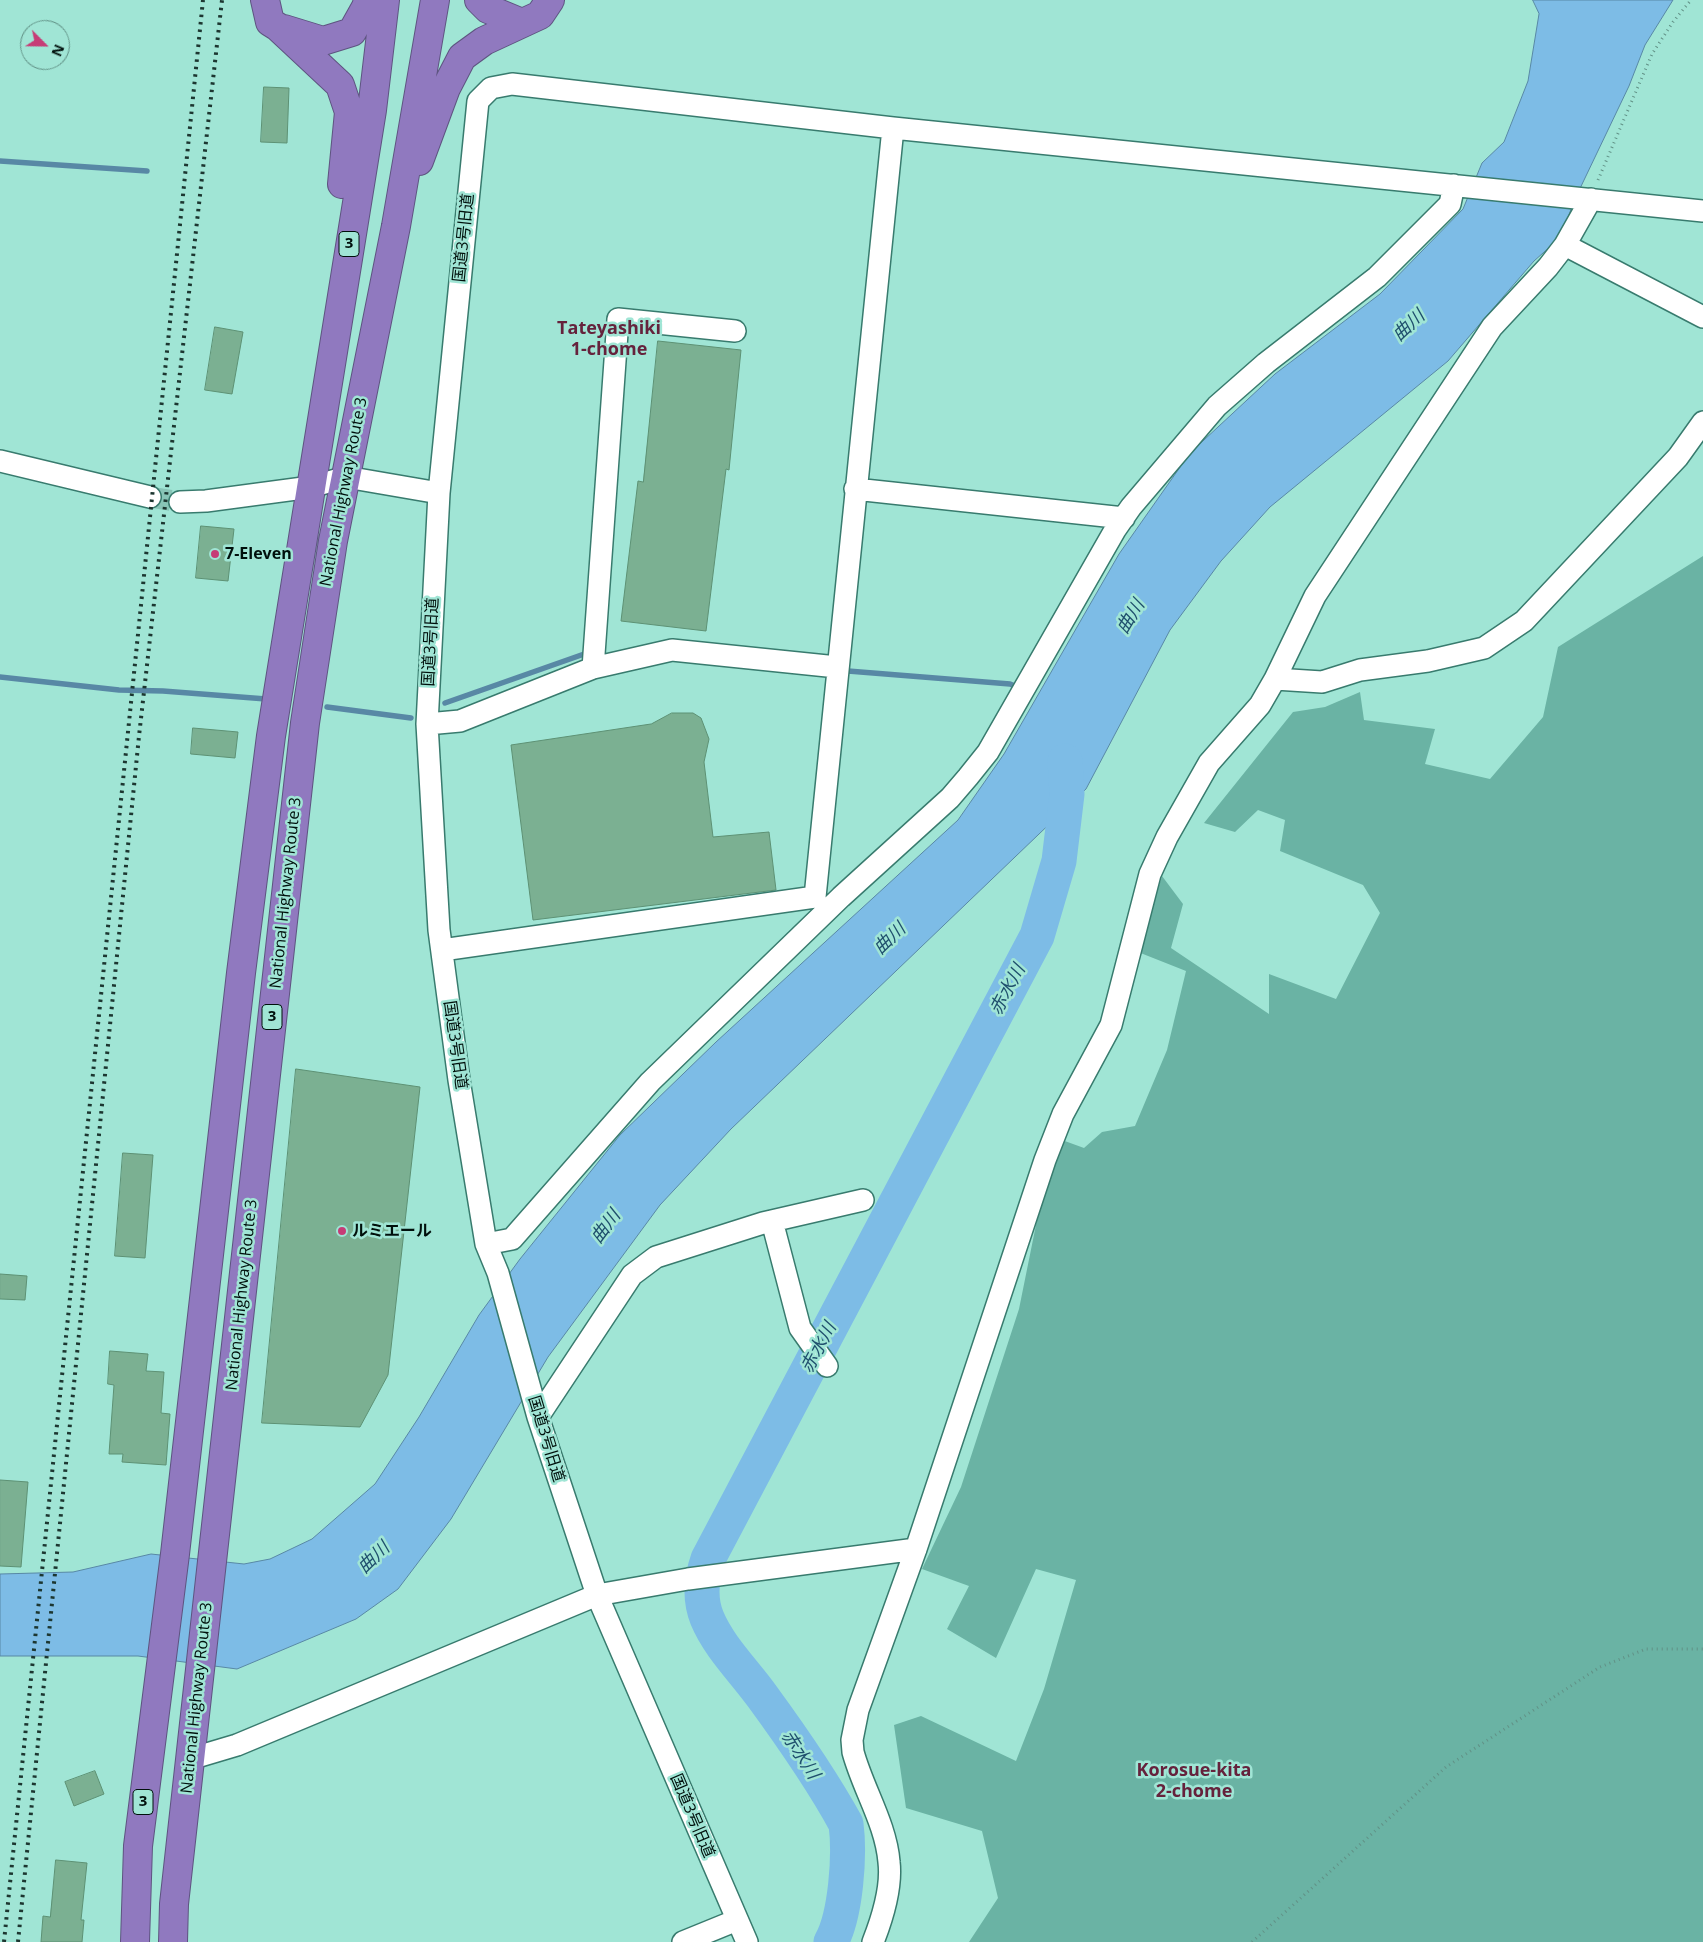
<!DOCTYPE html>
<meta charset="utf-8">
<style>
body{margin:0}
#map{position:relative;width:1703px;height:1942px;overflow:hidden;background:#a0e5d5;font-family:"Open Sans",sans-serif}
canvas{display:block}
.north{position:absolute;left:20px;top:20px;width:50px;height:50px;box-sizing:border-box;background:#a0e5d5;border:1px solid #609085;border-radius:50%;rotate:113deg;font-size:14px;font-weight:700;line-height:20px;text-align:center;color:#00100c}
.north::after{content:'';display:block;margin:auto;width:18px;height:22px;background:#c63c76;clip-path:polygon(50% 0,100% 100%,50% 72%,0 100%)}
</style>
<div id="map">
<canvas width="1703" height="1942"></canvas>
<div class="north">N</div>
</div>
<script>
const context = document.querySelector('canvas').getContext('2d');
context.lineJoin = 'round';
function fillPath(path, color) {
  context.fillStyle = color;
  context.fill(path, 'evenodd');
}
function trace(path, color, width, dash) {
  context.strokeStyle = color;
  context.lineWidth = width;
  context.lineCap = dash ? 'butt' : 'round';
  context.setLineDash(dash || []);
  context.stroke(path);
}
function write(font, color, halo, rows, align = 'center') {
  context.font = font + ' "Open Sans","Noto Sans JP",sans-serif';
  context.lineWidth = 5;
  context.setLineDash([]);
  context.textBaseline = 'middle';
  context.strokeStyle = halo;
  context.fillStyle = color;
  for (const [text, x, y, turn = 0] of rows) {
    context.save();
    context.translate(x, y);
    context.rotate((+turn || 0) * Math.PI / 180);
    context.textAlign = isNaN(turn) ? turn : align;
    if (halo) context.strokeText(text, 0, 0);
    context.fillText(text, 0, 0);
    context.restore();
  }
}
fillPath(new Path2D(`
 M 1703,556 L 1703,1942 L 969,1942 L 998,1898 L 982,1831 L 906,1808 L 894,1725 L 921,1716 L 1016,1761 L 1044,1689 L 1076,1580 L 1036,1569 L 996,1658 L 947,1629 L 969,1586 L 922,1569 L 961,1487 L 1019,1309 L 1039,1210 L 1062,1140 L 1084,1148 L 1102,1132 L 1135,1126 L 1167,1050 L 1186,971 L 1138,952 L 1162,876 L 1183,904 L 1171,948 L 1269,1014 L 1269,974 L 1336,999 L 1380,913 L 1363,885 L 1280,851 L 1285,820 L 1258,810 L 1235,832 L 1204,823 L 1293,712 L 1325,707 L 1360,692 L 1364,720 L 1435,729 L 1425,764 L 1490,779 L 1543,717 L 1558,647 Z`), '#6ab3a4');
const water = new Path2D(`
 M 1533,0 L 1673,0 L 1645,45 L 1629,86 L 1574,201 L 1561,237 L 1534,261 L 1448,361 L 1270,507 L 1221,561 L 1170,630 L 1086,789 L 731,1129 L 660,1205 L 548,1357 L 451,1519 L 398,1589 L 356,1619 L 237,1669 L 138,1656 L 0,1656 L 0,1574 L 73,1572 L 151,1554 L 244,1564 L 270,1559 L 312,1539 L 375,1484 L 419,1417 L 479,1315 L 520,1259 L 620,1135 L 716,1042 L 958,820 L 1004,754 L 1119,554 L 1190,453 L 1275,374 L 1380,294 L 1463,209 L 1482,163 L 1504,142 L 1528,81 L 1539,14 Z`);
fillPath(water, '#7dbce6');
trace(water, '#5888a5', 1);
trace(new Path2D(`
 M 0,161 L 147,171
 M 848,671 L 1010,684 L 1020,688
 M 0,677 L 119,690 L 163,691 L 266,699
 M 445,703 L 587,653
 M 327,707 L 411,718`), '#5888a5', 5.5);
trace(new Path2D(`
 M 831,1942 C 846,1915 850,1855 846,1824 C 822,1780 792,1737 762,1696 C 744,1671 719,1647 707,1618 C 699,1598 701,1579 708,1559 L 1037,936 L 1059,861 L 1067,794 L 1065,761`), '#7dbce6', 35);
const building = new Path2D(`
 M 264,87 L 289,88 L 287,143 L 261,142 Z
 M 215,327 L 243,332 L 232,394 L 205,390 Z
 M 658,341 L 741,350 L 729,470 L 726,469 L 706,631 L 621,621 L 638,481 L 643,482 Z
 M 201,526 L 234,529 L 228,581 L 196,578 Z
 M 672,713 L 693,713 L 701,718 L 709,739 L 704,762 L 713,837 L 769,832 L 776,890 L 533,920 L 511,745 L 651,724 Z
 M 193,728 L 238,732 L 235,758 L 191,754 Z
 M 296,1069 L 420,1087 L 388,1375 L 360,1427 L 262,1423 Z
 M 123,1153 L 153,1155 L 145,1258 L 115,1256 Z
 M 0,1274 L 27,1276 L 25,1300 L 0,1299 Z
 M 110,1351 L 148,1354 L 146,1371 L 164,1372 L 161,1413 L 170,1414 L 166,1465 L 122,1462 L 123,1454 L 109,1454 L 114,1385 L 108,1384 Z
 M 0,1480 L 28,1482 L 21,1567 L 0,1566 Z
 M 95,1771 L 104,1794 L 74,1806 L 65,1782 Z
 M 56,1860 L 87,1863 L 81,1920 L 84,1920 L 82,1942 L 41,1942 L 43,1916 L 50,1917 Z`);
fillPath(building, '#7bb092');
trace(building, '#5d9174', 1);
trace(new Path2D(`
 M 150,497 L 180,502`), '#88c5b7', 21, [21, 11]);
const minor = new Path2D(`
 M 1565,245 L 1703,317
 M 0,461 L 150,497
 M 855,489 L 1124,518
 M 180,502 L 206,501 L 311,487 L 346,477 L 439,493
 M 593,668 L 618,319 L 735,331
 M 1275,679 L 1322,682 L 1360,670 L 1428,661 L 1484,648 L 1524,621 L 1678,457 L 1703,422
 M 427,724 L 460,721 L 593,668 L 672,650 L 837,667
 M 442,950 L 815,897 L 893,128
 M 772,1221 L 800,1328 L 827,1366
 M 486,1244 L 512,1239 L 650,1082 L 841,897 L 950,798 L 968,777 L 988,752 L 1115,530 L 1131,507 L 1217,406 L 1266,363 L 1377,277 L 1450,204 L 1454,185
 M 538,1417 L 632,1275 L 656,1257 L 763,1223 L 863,1200
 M 190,1759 L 237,1745 L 597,1595 L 688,1579 L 916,1549
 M 683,1942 L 737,1920
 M 747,1942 L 597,1595 L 538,1417 L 498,1273 L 486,1244 L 459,1080 L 439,930 L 427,724 L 439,493 L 478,101 L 491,88 L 512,84 L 893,128 L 1703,211
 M 873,1942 C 882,1919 892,1887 889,1862 C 886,1824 863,1789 853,1752 L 852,1740 L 858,1710 L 916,1549 L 1045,1160 L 1063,1114 L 1111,1025 L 1150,874 L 1167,837 L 1209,763 L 1260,705 L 1275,679 L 1315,596 L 1492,327 L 1548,267 L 1565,245 L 1591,199`);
const highway = new Path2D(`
 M 265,0 L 270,22 L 278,27 L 340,85 L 349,112 L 342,184
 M 479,0 L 488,9 L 522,23
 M 284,29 L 323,41 L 352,32 L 366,7 L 368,0
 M 419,161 L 446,88 L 462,57 L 484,41 L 540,15 L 550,0
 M 135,1942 L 138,1846 L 175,1554 L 241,973 L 271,736 L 372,110 L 385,0
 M 173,1942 L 174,1904 L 305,723 L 333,541 L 396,226 L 435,0`);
trace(minor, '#387b6e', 24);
trace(highway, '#5e5480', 30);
trace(new Path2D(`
 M 1598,180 L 1652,54 L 1673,22 L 1691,0
 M 1252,1942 L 1446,1767 L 1600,1667 L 1646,1649 L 1703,1649`), '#619186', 3, [1, 4]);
trace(minor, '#fff', 21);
trace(highway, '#9079bf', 28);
trace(new Path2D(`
 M 4,1942 L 203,0
 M 18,1942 L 139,736 L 222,0`), '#1c3630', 4, [2.5, 5]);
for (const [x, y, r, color] of [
 [215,554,5,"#c63c76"],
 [342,1231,5,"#c63c76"]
]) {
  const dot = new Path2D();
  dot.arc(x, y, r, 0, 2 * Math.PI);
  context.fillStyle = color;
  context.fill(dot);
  trace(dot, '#a0e5d5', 2);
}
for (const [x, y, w] of [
 [349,244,20],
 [272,1017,20],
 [143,1802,20]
]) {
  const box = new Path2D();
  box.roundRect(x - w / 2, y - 12.5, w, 25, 4);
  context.fillStyle = '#a0e5d5';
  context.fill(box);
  trace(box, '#00100c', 1);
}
write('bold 15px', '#00100c', null, [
 ["3",349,244],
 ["3",272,1017],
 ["3",143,1802]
]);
write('16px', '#00100c', '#a0e5d5', [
 ["国道3号旧道",464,238,-84],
 ["National Highway Route 3",344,492,-79],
 ["国道3号旧道",431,642,-87],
 ["National Highway Route 3",286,893,-84],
 ["国道3号旧道",455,1045,82],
 ["National Highway Route 3",242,1295,-84],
 ["国道3号旧道",546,1439,73],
 ["National Highway Route 3",197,1698,-84],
 ["国道3号旧道",692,1816,67]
]);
write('bold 16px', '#00100c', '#a0e5d5', [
 ["7-Eleven",225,554],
 ["ルミエール",352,1231]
], 'left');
write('italic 18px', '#1f4f6d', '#a0e5d5', [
 ["曲川",1409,326,-43],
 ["曲川",1131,617,-59],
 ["曲川",890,939,-44],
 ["赤水川",1008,990,-62],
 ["曲川",606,1227,-53],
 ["赤水川",819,1348,-62],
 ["曲川",374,1558,-44],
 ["赤水川",800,1755,57]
]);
write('bold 18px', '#65223c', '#a0e5d5', [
 ["Tateyashiki",609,329],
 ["1-chome",609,350],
 ["Korosue-kita",1194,1771],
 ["2-chome",1194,1792]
]);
</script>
